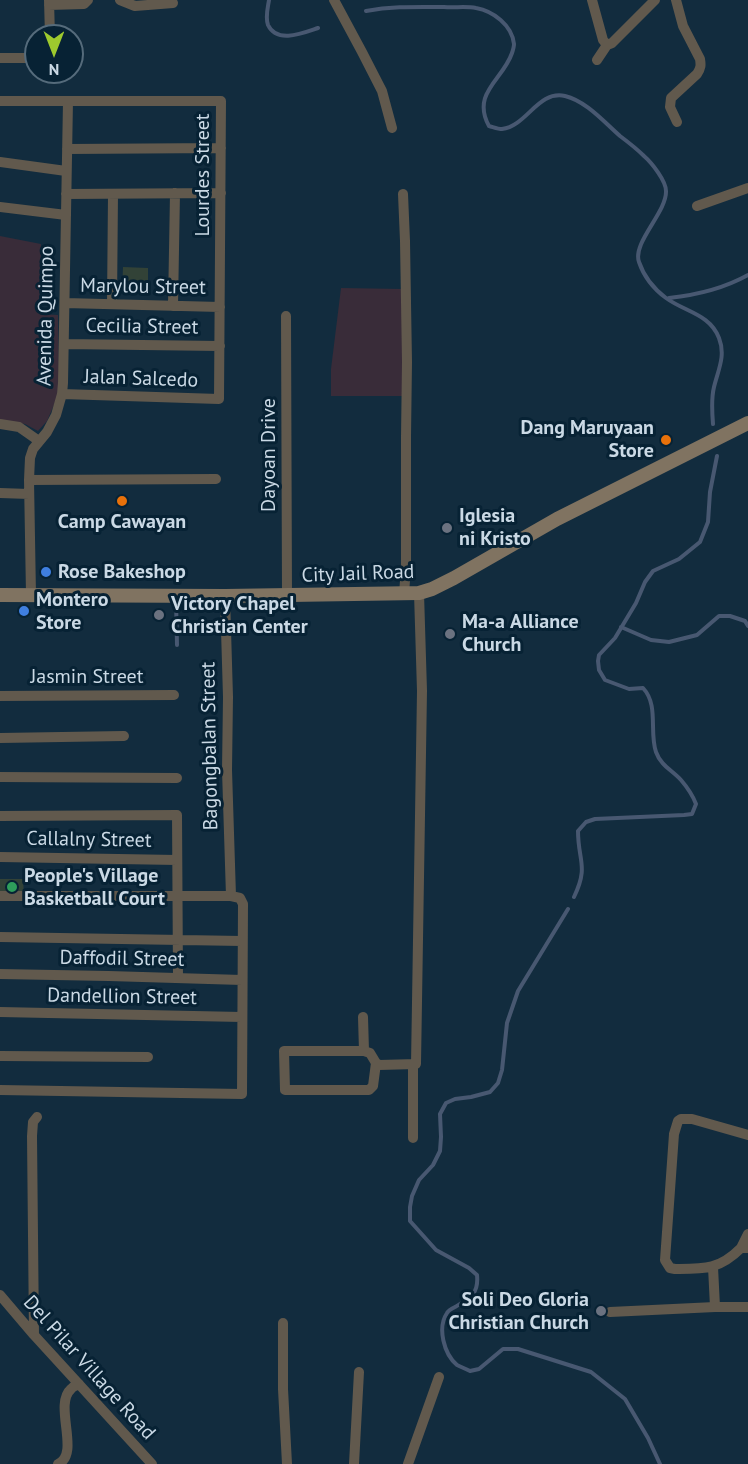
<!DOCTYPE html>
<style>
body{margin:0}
#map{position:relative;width:748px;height:1464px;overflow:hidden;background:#122c3e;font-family:"PT Sans",sans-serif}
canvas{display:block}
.north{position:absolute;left:24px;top:24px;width:60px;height:60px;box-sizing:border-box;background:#072234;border:2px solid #556b7b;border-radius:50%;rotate:180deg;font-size:16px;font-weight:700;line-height:24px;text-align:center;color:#cad9e5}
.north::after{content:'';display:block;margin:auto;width:21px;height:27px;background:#9eca2e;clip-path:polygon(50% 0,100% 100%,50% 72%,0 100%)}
</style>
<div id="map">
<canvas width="748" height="1464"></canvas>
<div class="north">N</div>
</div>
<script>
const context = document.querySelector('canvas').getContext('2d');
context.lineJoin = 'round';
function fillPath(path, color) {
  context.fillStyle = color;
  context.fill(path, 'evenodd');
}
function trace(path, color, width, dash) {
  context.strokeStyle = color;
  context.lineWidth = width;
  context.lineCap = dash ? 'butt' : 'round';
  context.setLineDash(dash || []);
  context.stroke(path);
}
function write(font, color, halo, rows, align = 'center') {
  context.font = font + ' "PT Sans",sans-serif';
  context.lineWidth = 6;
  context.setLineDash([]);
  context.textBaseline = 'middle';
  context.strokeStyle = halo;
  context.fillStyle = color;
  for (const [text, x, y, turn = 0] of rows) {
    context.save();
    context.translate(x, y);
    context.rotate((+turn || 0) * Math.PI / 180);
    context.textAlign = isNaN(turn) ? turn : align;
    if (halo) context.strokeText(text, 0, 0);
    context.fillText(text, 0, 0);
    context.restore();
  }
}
fillPath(new Path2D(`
 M 0,236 L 41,244 L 40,314 L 58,315 L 59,381 L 57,398 L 47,421 L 38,431 L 25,424 L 0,421 Z
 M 341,288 L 403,289 L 403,396 L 331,396 L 331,369 Z`), '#392c39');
fillPath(new Path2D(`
 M 123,267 L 148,268 L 148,294 L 122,294 Z
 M 0,879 L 23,879 L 24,895 L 0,895 Z`), '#324237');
trace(new Path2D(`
 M 269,0 C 268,7 265,17 268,25 C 277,44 303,33 318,28
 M 366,11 C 393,6 417,7 444,7 C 454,8 466,6 476,8 C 493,11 512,25 514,44 C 514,46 513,50 512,53 C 503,80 471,93 489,126 C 493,127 498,129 502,129 C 527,126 538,90 565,96 C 586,101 604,122 620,136 C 628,142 637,149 644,156 C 652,163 666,181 666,191 C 667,212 632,243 639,262 C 644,277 654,289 666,298 C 685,312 710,314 719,338 C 726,356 718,370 714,387 C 711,399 712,412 713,424
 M 669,298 C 697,295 723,289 748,275
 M 176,600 L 177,645
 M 621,627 L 651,640 L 669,642 L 697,635 L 719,616 L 730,616 L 745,621 L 748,626
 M 574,897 C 589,866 578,861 578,831 L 586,822 L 595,819 L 684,815 L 692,814 L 696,804 C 693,796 687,787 681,780 C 672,770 661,766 656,752 C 649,732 659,705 643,688 L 629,689 L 605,680 L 599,670 L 598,661 L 599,655 L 615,638 L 636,603 L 645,582 L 653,571 L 679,559 L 700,542 L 708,522 L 710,492 L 717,456
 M 568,909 L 518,991 L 507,1023 L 502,1070 L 498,1083 L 490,1092 L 471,1097 L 455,1099 L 446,1103 L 440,1114 L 441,1137 L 440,1151 L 433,1165 L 419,1180 L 412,1196 L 410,1207 L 410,1221 L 436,1250 L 469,1268 L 477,1275 C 479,1294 470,1298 455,1307 C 453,1308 448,1311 447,1313 C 437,1328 444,1354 457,1365 C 461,1367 466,1369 470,1371 L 479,1369 L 503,1349 L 518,1349 L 591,1372 L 625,1399 L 648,1438 L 660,1464`), '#485871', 4);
trace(new Path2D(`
 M 49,0 L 50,36
 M 120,0 L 135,6 L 173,3
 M 334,0 L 362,52 L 382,91 L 392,128
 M 592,0 L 603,40 L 607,45
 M 676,0 L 683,26 L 700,59 C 701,65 701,68 697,74 L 671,98 L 670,107 L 677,122
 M 49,5 L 84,4 L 88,0
 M 0,58 L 36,58
 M 597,60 L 607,45 L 612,43 L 655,0
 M 0,101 L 221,101 L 219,399 L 62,394
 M 67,149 L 221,148
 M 0,162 L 66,171
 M 66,194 L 221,193
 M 403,194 L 405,241 L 407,362 L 406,437 L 406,567 L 404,594
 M 697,206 L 748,188
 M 0,207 L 66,215
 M 65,303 L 220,307
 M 112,304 L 113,194
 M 173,306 L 175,193
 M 286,316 L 287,595
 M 64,344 L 220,346
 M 0,424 L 19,427 L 39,441
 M 29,480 L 216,479
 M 0,493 L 29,494
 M 31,595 L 29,480 L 30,458 L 33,449 L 47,432 L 56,415 L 62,394 L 63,383 L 68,101
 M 225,596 L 228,697 L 227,770 L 231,896
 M 0,696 L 174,695
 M 0,738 L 124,736
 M 0,777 L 177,778
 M 0,816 L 177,815 L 178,978
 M 0,857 L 177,860
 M 0,896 L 231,896 L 240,898 L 243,904 L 242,1094 L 0,1090
 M 0,937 L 242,941
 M 0,974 L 109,976 L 242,980
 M 0,1012 L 242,1017
 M 363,1017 L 364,1051
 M 0,1056 L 148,1057
 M 376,1063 L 373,1086 L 369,1090 L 285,1090 L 284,1051 L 364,1051 L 370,1053 L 376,1063 L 379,1065 L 416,1064 L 422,691 L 419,593
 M 748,1135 L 692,1119 L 681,1119 L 678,1121 L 674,1134 L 665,1260 L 670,1268 L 675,1269 C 704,1269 719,1270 741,1248 L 748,1248
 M 413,1138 L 413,1065
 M 741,1248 L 748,1234
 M 713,1267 L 715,1307
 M 0,1295 L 34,1335 L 152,1464
 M 610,1312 L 715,1307 L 748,1307
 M 283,1323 L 283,1389 L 287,1464
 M 34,1335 L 32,1136 L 33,1122 L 37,1117
 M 58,1464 C 81,1454 53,1405 71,1389 C 73,1386 76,1386 79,1384
 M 354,1464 L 359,1372
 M 408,1464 L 439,1377`), '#61594d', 10);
trace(new Path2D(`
 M 0,595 L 225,596 L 419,593 L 432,589 L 454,578 L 557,519 L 748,423`), '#807361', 14);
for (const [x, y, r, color] of [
 [666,440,6,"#e8710a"],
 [122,501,6,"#e8710a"],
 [447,528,6,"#6b7280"],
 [46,572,6,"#3f7fe0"],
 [24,611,6,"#3f7fe0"],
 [159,615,6,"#6b7280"],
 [450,634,6,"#6b7280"],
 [12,887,6,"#2e9e5b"],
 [601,1311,6,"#6b7280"]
]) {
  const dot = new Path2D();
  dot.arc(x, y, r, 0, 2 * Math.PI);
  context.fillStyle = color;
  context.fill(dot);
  trace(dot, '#072234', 2);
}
write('20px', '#cad9e5', '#072234', [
 ["Lourdes Street",203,175,-90],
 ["Marylou Street",143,287,1],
 ["Avenida Quimpo",46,316,-89],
 ["Cecilia Street",142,327,1],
 ["Jalan Salcedo",141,379,2],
 ["Dayoan Drive",269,455,-90],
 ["City Jail Road",358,574,-2],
 ["Jasmin Street",87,677],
 ["Bagongbalan Street",210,746,-91],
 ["Callalny Street",89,840,1],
 ["Daffodil Street",122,959,1],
 ["Dandellion Street",122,997,1],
 ["Del Pilar Village Road",89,1368,48]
]);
write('bold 20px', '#cad9e5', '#072234', [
 ["Dang Maruyaan",654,428,"right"],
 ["Store",654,451,"right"],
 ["Iglesia",459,516],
 ["ni Kristo",459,539],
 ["Camp Cawayan",122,522,"center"],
 ["Rose Bakeshop",58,572],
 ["Montero",36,600],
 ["Store",36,623],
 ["Victory Chapel",171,604],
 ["Christian Center",171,627],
 ["Ma-a Alliance",462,622],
 ["Church",462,645],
 ["People's Village",24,876],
 ["Basketball Court",24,899],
 ["Soli Deo Gloria",589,1300,"right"],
 ["Christian Church",589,1323,"right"]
], 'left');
</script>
